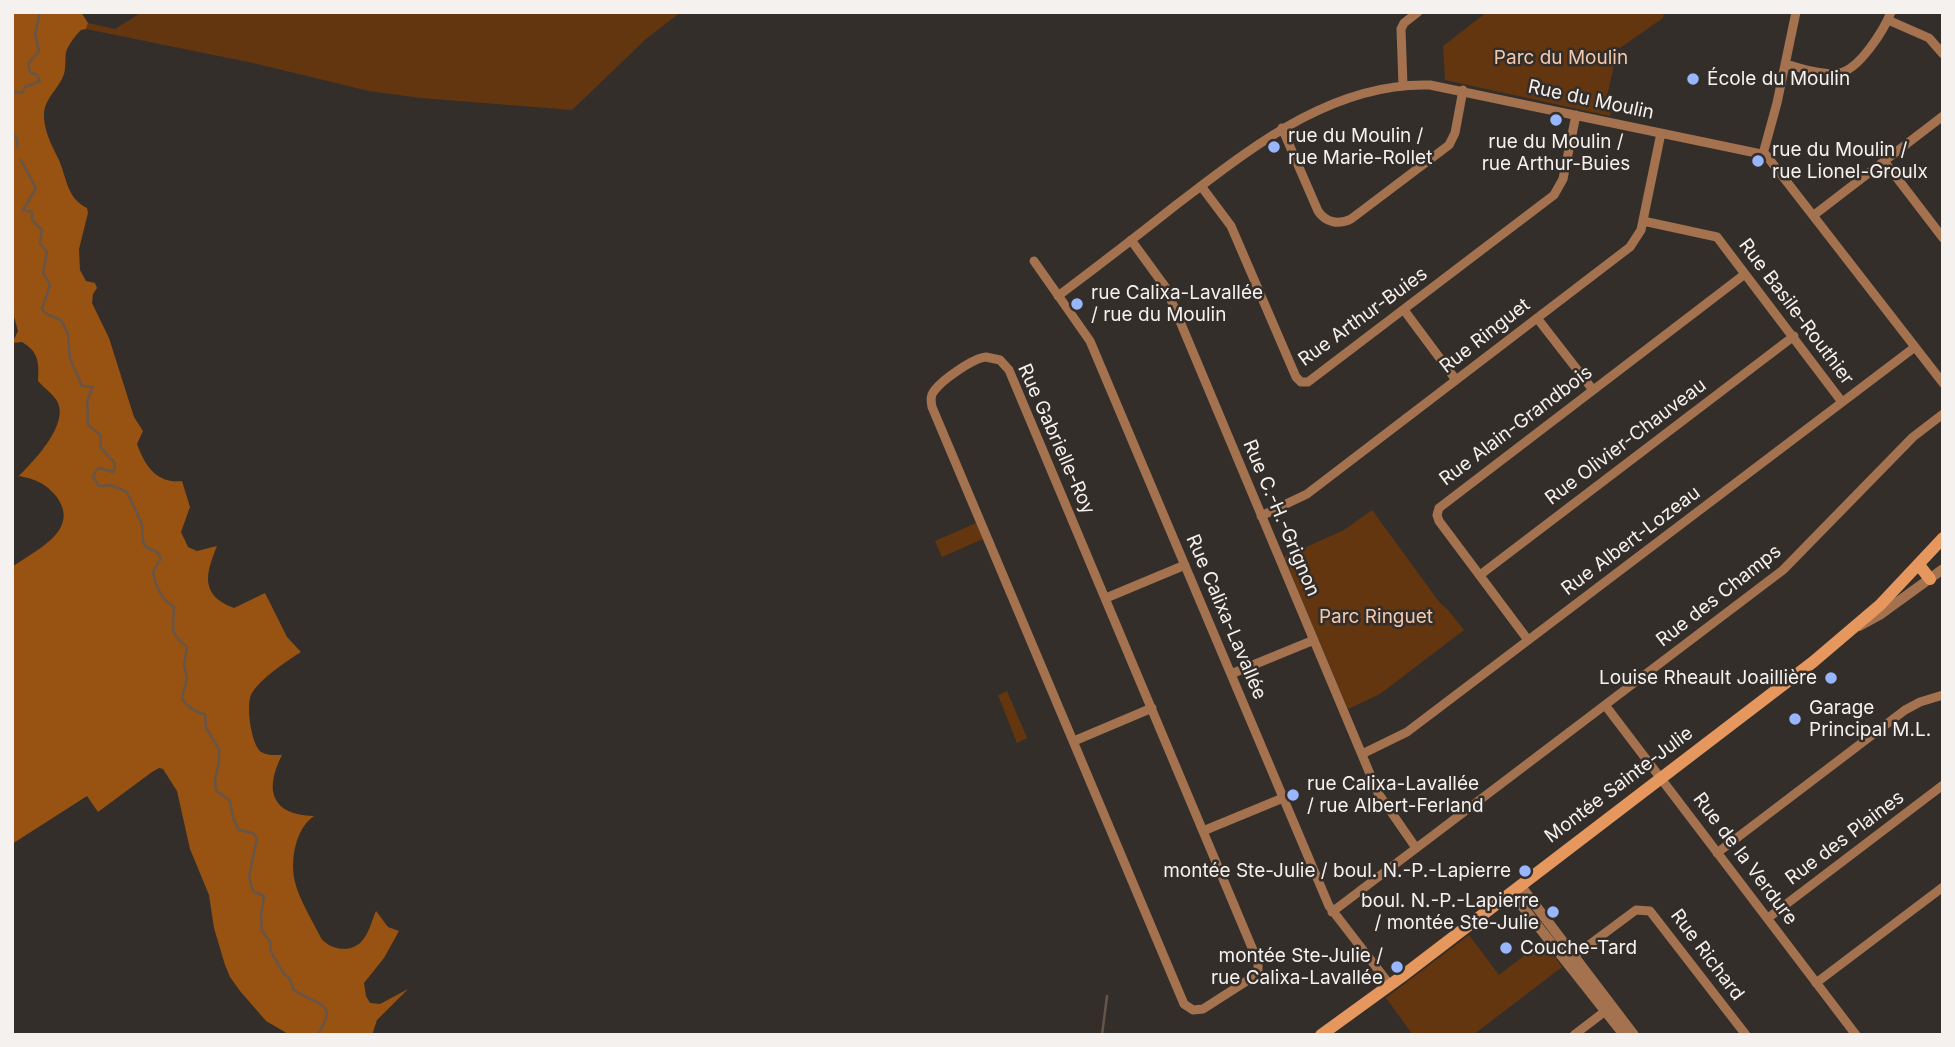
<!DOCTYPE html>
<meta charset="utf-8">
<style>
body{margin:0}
#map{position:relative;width:1955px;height:1047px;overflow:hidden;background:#332e2a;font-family:Inter,sans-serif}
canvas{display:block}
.frame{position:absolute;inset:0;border:14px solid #f5f1ef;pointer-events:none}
</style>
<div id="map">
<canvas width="1955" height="1047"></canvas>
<div class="frame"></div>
</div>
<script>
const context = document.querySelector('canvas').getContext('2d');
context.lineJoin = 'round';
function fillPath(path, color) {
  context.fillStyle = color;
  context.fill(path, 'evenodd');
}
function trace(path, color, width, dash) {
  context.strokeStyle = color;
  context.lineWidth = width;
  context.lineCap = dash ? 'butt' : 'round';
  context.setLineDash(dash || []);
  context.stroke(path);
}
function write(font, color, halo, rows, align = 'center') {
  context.font = font + ' Inter,sans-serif';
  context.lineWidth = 5;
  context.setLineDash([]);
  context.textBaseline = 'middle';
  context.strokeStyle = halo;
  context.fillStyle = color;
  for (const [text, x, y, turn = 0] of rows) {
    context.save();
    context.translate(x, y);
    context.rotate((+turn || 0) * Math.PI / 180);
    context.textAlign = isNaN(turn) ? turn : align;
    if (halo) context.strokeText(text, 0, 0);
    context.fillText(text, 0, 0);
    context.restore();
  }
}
fillPath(new Path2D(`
 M 142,12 L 681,12 L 646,39 L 572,110 L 421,98 L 369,91 L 253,63 L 86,29 L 88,23 L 115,29 Z
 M 1487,12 L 1664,12 L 1663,18 L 1620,48 L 1612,47 L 1609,59 L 1615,61 L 1607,96 L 1614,98 L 1610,116 L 1445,80 L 1443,46 Z
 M 1372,510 L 1440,603 L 1448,610 L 1464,630 L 1380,694 L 1348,709 L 1284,557 L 1344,530 Z
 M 976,523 L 983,539 L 942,557 L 935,541 Z
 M 1007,691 L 1027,738 L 1017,743 L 998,695 Z
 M 1469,935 L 1499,975 L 1543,941 L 1562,967 L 1473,1035 L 1413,1035 L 1386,998 Z`), '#643610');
fillPath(new Path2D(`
 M 12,12 L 81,12 L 88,23 L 86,29 L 81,30 C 75,36 69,44 66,52 C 65,59 66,67 64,74 C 60,87 46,97 44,112 C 43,129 51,144 58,158 C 67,177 66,198 87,208 L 88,213 L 79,249 L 80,270 L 86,281 L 95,283 L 97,288 L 93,294 L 92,303 L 109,338 L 134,417 L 143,431 L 137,444 C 145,466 157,484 182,481 L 190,507 L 181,532 L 188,547 L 197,551 L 217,546 C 206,573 199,595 234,608 L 265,593 L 287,637 L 301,652 C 288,660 257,681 251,695 C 246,706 251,744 261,752 C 268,756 275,755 282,755 C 264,790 271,815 314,816 C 295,829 290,861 295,882 C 299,899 313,922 321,938 C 330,950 350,953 361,942 C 369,934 372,920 376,911 L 388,927 L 399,931 L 384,958 L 364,983 L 366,996 L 370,1003 L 380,1004 L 408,989 L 377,1020 L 372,1035 L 290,1035 L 266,1021 L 240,991 L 230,977 L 225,965 L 214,928 L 209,895 L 190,849 L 177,791 L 163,769 L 159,768 L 152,772 L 98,812 L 87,796 L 12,844 L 12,567 C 36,550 82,530 56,496 C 45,483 35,479 19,476 C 33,462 70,424 57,401 C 53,394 44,388 38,381 C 39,363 39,352 22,342 L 12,343 L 18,331 L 12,310 Z`), '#985211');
trace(new Path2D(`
 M 12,91 L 22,93 L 25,87 L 40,81 L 37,75 L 30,72 L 28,64 L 39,51 L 35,34 L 40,12
 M 12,133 L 17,139 L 17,146
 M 21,160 L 36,188 L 23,210 L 32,212 L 32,220 L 42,230 L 40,244 L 47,252 L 43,273 L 50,285 C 44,310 32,309 61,320 L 68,334 L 70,359 L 82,386 L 93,387 L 87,401 L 88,425 L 100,435 L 101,448 L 114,462 L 115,468 L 113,472 L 100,468 L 96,470 L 93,477 L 99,486 L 110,485 L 127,492 L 142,524 L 143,542 L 146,547 L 157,552 L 161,558 L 153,572 C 156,587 161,599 174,607 C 174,628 167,631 187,647 L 184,665 L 187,678 L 182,698 C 185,705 197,714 205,714 L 206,728 L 219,749 L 219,761 L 215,780 L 216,790 L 230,801 L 233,818 L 239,830 L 253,833 L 257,838 L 249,877 L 253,891 L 264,896 L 261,915 L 262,931 L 270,941 L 271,952 L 284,974 L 290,979 L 293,989 C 316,1007 341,1000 317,1035
 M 1102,1035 L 1107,996`), '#665549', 2.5);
trace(new Path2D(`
 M 1888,20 L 1929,38 L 1943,54
 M 1785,64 C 1801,68 1823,76 1839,73 C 1859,70 1884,30 1891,12
 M 1403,85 L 1401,29 L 1404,23 L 1418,12
 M 1282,128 L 1318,211 C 1326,223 1339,225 1351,219 L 1449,145 L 1455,133 L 1463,90
 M 1763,154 L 1777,103 L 1796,12
 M 1884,161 L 1943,238
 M 1201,186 L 1231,226 L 1296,377 L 1301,382 L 1308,382 L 1554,195 L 1563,179 L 1576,115
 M 1814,215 L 1943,116
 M 1643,221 L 1717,237 L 1842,402
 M 1131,240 L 1166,288 L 1378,793 L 1416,848
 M 1034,261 L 1090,341 L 1329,906 L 1390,985
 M 1058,296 C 1098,266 1137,236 1176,205 C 1250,149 1331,82 1430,85 L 1766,155 L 1943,383
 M 1404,310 L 1456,380
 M 1537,318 L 1593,390
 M 986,357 L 1000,360 L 1009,370 L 1258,962 L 1258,970 L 1253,977 L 1203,1009 L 1193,1010 L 1184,1004 L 932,407 C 931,401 930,396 934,391 C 942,380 973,358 986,357 Z
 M 1261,516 L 1307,494 L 1630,247 L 1641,230 L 1661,133
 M 1480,575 L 1794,336
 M 1106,598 L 1185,565
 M 1528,640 L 1439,521 L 1437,515 L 1439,508 L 1745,274
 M 1231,674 L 1314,640
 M 1605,705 L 1856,1035
 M 1074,741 L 1152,708
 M 1362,754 L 1407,732 L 1915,347
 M 1203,831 L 1283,798
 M 1717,853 L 1905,710 L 1920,702 L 1943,695
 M 1332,912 L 1783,570 L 1913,437 L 1943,414
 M 1768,918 L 1943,785
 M 1570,959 L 1636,910 L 1650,911 L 1746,1035
 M 1816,983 L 1943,887
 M 1574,1035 L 1608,1009`), '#a4724f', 9);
trace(new Path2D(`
 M 1859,626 L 1881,614 L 1943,569
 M 1520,885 L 1634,1035
 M 1511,892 L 1624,1035`), '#a4724f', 10);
trace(new Path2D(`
 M 1919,565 L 1930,579
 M 1321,1035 L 1401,977 L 1813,662 L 1880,605 L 1943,538`), '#e6975d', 12);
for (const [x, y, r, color] of [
 [1693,79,7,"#97b6fd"],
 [1556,120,7,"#97b6fd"],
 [1274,147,7,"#97b6fd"],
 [1758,161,7,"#97b6fd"],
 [1077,304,7,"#97b6fd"],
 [1831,678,7,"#97b6fd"],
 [1795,719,7,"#97b6fd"],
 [1293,795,7,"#97b6fd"],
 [1525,871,7,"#97b6fd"],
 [1553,912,7,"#97b6fd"],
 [1506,948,7,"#97b6fd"],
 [1397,967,7,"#97b6fd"]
]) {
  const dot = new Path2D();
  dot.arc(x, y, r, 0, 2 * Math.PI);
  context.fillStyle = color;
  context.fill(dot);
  trace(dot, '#332e2a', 2.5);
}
write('19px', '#f2c9ae', '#332e2a', [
 ["Parc du Moulin",1561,58],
 ["Parc Ringuet",1376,617]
]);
write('19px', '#f5f1ef', '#332e2a', [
 ["École du Moulin",1707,79],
 ["rue du Moulin /",1288,136],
 ["rue Marie-Rollet",1288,158],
 ["rue du Moulin /",1556,142,"center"],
 ["rue Arthur-Buies",1556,164,"center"],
 ["rue du Moulin /",1772,150],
 ["rue Lionel-Groulx",1772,172],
 ["rue Calixa-Lavallée",1091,293],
 ["/ rue du Moulin",1091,315],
 ["Louise Rheault Joaillière",1817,678,"right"],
 ["Garage",1809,708],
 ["Principal M.L.",1809,730],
 ["rue Calixa-Lavallée",1307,784],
 ["/ rue Albert-Ferland",1307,806],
 ["montée Ste-Julie / boul. N.-P.-Lapierre",1511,871,"right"],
 ["boul. N.-P.-Lapierre",1539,901,"right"],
 ["/ montée Ste-Julie",1539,923,"right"],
 ["Couche-Tard",1520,948],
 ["montée Ste-Julie /",1383,956,"right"],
 ["rue Calixa-Lavallée",1383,978,"right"]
], 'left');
write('19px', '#f5f1ef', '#332e2a', [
 ["Rue du Moulin",1591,100,12],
 ["Rue Basile-Routhier",1796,312,53],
 ["Rue Arthur-Buies",1363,317,-36],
 ["Rue Ringuet",1485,336,-38],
 ["Rue Alain-Grandbois",1516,426,-37],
 ["Rue Gabrielle-Roy",1056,439,66],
 ["Rue Olivier-Chauveau",1626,442,-37],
 ["Rue C.-H.-Grignon",1281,518,67],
 ["Rue Albert-Lozeau",1631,541,-37],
 ["Rue des Champs",1719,596,-38],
 ["Rue Calixa-Lavallée",1226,617,67],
 ["Montée Sainte-Julie",1619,785,-37],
 ["Rue des Plaines",1845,838,-37],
 ["Rue de la Verdure",1745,859,53],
 ["Rue Richard",1707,955,53]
]);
</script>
